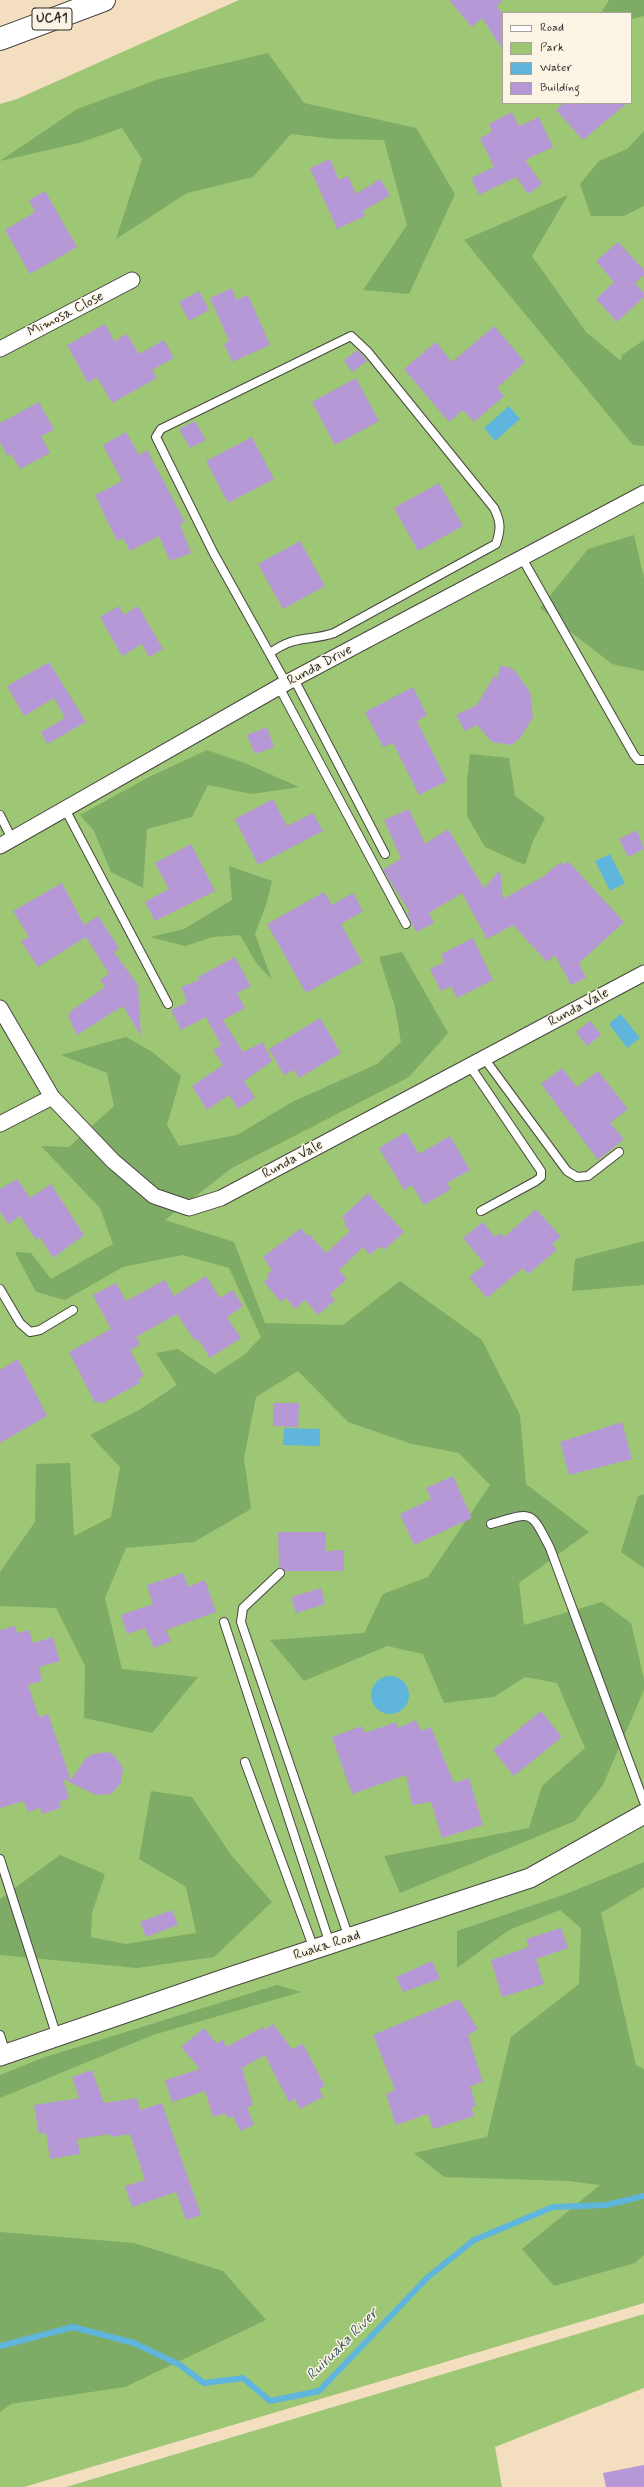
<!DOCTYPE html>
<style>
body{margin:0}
#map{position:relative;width:644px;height:2487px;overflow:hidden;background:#f3dec0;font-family:Mynerve,sans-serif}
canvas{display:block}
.legend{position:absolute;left:502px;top:12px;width:130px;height:92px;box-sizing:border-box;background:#fcf5e5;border:1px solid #a8a49b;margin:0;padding:5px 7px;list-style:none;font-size:12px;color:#2b2b2b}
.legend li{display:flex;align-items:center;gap:8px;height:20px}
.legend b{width:20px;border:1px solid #a8a49b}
</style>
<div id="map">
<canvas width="644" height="2487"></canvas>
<ul class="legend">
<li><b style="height:5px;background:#fff"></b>Road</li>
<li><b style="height:11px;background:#9dc774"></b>Park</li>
<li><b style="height:11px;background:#60b5dc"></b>Water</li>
<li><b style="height:11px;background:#b798d6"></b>Building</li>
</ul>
</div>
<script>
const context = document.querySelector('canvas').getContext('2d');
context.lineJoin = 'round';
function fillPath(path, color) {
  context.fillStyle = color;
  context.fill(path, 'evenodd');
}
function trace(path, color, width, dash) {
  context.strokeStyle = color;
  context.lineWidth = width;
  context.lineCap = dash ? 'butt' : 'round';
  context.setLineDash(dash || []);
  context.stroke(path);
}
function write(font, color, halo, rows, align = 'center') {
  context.font = font + ' Mynerve,sans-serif';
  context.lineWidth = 3;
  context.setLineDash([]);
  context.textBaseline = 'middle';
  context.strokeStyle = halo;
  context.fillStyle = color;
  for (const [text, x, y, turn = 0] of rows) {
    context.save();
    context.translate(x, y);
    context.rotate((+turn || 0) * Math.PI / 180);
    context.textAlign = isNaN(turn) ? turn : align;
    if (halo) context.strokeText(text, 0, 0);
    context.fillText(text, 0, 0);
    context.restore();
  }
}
fillPath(new Path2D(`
 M 239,0 L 644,0 L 644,2303 L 24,2487 L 0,2487 L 0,104 L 17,99 ZM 503,13 L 631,13 L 631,103 L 503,103 Z
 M 644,2314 L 644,2388 L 495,2447 L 502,2487 L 66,2487 Z`), '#9dc774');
fillPath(new Path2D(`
 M 609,0 L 644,0 L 644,16 L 631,19 L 631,13 L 601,13 Z
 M 268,53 L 304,103 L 416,128 L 455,194 L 409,294 L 363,290 L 407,225 L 384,140 L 334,139 L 291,134 L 253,177 L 187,193 L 116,239 L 142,159 L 122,128 L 79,143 L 0,161 L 77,109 L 159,79 Z
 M 644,131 L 644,206 L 624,216 L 591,216 L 580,184 L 599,161 L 627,149 Z
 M 568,195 L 532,256 L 586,332 L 621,361 L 622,355 L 644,340 L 644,446 L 633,445 L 464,240 Z
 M 634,535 L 644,578 L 644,671 L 612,664 L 540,608 L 588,549 Z
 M 207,750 L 247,764 L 299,787 L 252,794 L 208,785 L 192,817 L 147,829 L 143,888 L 111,872 L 94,831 L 80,815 L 149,777 Z
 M 470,754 L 509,758 L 515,796 L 545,818 L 533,841 L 525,865 L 485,847 L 467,816 L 467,780 Z
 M 229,866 L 272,881 L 267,902 L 255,934 L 272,980 L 257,964 L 240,935 L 213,937 L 185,946 L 150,937 L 184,929 L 232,900 Z
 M 402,952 L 448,1033 L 409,1077 L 232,1168 L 165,1220 L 234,1242 L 265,1323 L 343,1325 L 400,1281 L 482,1340 L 520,1415 L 526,1484 L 589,1532 L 519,1583 L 524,1625 L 602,1602 L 631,1623 L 644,1679 L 644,1690 L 603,1785 L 575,1821 L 400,1893 L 384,1856 L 529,1828 L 542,1786 L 585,1748 L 557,1683 L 525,1677 L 494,1697 L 444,1703 L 423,1654 L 387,1646 L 304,1681 L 270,1640 L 364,1633 L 383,1594 L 428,1577 L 490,1485 L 459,1453 L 412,1444 L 348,1422 L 298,1371 L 256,1397 L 244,1458 L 251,1509 L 194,1542 L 126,1548 L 105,1598 L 122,1669 L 198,1677 L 152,1733 L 84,1718 L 85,1666 L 56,1608 L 0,1606 L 0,1572 L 35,1522 L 36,1464 L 70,1463 L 74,1536 L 111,1517 L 120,1467 L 90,1435 L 139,1410 L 177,1385 L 156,1353 L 178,1349 L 215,1374 L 244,1355 L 261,1337 L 229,1268 L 182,1255 L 123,1267 L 65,1300 L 36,1292 L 15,1252 L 31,1253 L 51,1279 L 113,1244 L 100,1208 L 41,1146 L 69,1147 L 114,1106 L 107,1073 L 61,1055 L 126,1037 L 151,1051 L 181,1076 L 167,1125 L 179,1146 L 237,1135 L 292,1102 L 377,1064 L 401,1042 L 395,1007 L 379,957 Z
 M 644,1241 L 644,1285 L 572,1291 L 575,1259 Z
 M 644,1494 L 644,1568 L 621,1552 L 638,1496 Z
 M 151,1791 L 192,1797 L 231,1855 L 272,1902 L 214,1957 L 137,1968 L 0,1955 L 0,1899 L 60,1855 L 105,1874 L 92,1913 L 91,1937 L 125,1944 L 196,1933 L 186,1887 L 139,1859 Z
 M 644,1862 L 644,1887 L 601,1913 L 636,2065 L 644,2069 L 644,2255 L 635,2263 L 554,2286 L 522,2249 L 600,2185 L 568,2181 L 444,2177 L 414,2153 L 487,2137 L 511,2037 L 579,1984 L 581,1928 L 560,1910 L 509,1930 L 457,1968 L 457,1931 L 566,1894 Z
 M 277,1985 L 301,1992 L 153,2035 L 0,2098 L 0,2075 L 42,2058 Z
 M 0,2232 L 134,2243 L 223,2271 L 266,2320 L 125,2387 L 11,2404 L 0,2412 Z`), '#7eac66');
fillPath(new Path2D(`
 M 509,406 L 520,419 L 495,441 L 484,428 Z
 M 610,854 L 625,883 L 610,891 L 595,861 Z
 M 621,1014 L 640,1038 L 627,1048 L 609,1024 Z
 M 284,1428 L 320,1429 L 320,1446 L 283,1445 Z
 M371 1695a19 19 0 1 1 38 0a19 19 0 1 1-38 0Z`), '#60b5dc');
trace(new Path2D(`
 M 0,2346 L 73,2327 L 134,2343 L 180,2365 L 204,2383 L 243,2378 L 270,2401 L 319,2391 L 428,2277 L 474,2240 L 553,2207 L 606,2205 L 644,2196`), '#60b5dc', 6);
fillPath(new Path2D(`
 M 449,0 L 503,0 L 497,6 L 503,15 L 503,50 L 482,18 L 472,27 Z
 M 564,103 L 627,103 L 583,140 L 556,110 Z
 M 512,112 L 519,126 L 539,117 L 553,147 L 525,160 L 542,184 L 528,194 L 516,177 L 479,195 L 471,178 L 494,167 L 480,138 L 492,132 L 489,124 Z
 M 330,159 L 339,180 L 348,176 L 356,194 L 380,179 L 390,195 L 363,211 L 365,216 L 337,229 L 310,168 Z
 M 45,191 L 77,247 L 30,274 L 5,230 L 35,212 L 29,200 Z
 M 618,242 L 644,270 L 644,275 L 635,283 L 644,293 L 644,297 L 617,322 L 596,299 L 614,282 L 596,261 Z
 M 232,288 L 236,300 L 248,295 L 270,345 L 232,362 L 224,344 L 229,341 L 210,298 Z
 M 199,291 L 209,310 L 189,321 L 179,302 Z
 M 105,324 L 114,341 L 127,334 L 139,354 L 164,340 L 174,358 L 152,370 L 157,378 L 112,403 L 97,377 L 88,383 L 67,345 Z
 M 494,326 L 525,362 L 497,388 L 504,396 L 474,422 L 463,410 L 449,422 L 404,369 L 436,342 L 452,362 Z
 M 358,350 L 367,361 L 352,372 L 344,360 Z
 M 356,378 L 379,421 L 335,445 L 312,402 Z
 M 39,402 L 54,430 L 41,436 L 50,453 L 20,469 L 11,454 L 7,456 L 0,442 L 0,423 Z
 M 195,421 L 206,440 L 190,448 L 179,429 Z
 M 126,432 L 139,455 L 147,450 L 185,522 L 180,524 L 191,553 L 170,561 L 159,536 L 130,551 L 123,538 L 117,541 L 95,495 L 122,481 L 103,445 Z
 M 252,437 L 274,479 L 228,503 L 206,461 Z
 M 439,483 L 463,526 L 418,551 L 394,508 Z
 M 300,541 L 325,586 L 283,609 L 258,564 Z
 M 119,606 L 124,615 L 138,606 L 163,649 L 149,657 L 142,644 L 122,656 L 100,617 Z
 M 49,662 L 86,722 L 47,744 L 41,732 L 65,718 L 54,698 L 24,716 L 7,686 Z
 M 500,666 L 509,667 L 515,671 L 530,692 L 533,717 L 520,738 L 511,745 L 492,742 L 477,725 L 465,731 L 456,715 L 477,705 L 494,676 L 497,679 Z
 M 413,687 L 427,715 L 417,721 L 447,781 L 419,795 L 393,743 L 383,747 L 365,712 Z
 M 267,727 L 274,747 L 255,754 L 247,735 Z
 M 273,799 L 287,826 L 313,813 L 323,831 L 258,865 L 235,819 Z
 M 409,809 L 425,844 L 448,829 L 484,888 L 500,870 L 503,899 L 544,876 L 560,862 L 563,865 L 568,861 L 624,922 L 579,963 L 586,978 L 571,985 L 555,955 L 547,962 L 513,925 L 487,939 L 462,893 L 429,913 L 434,923 L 416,932 L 407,913 L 410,912 L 383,870 L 401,858 L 384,820 Z
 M 637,830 L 644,849 L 628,857 L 619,839 Z
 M 191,844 L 215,891 L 155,921 L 145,902 L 169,889 L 155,863 Z
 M 62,883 L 84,925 L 98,916 L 119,948 L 114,952 L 138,985 L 141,1036 L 123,1006 L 77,1035 L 68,1016 L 71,1011 L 105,987 L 100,980 L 109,974 L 86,937 L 38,967 L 21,941 L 29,937 L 13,911 Z
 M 324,892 L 332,905 L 353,893 L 363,911 L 341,924 L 362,962 L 306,993 L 267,924 Z
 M 473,938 L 493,980 L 457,998 L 451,986 L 441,991 L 430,969 L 444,962 L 441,954 Z
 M 235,957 L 251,986 L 237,993 L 245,1008 L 223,1020 L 243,1052 L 263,1042 L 272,1061 L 244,1081 L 255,1098 L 238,1109 L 229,1095 L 207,1110 L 192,1086 L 223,1065 L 213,1050 L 221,1045 L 206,1017 L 181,1030 L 171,1010 L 187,1002 L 181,987 L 199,980 L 198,977 Z
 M 320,1018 L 341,1053 L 299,1078 L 294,1070 L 284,1075 L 269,1049 Z
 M 590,1021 L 601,1035 L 587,1046 L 576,1032 Z
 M 562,1068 L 577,1087 L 598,1071 L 628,1109 L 610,1123 L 624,1139 L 598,1160 L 541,1084 Z
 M 406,1132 L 419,1154 L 450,1136 L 470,1170 L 447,1183 L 451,1189 L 424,1205 L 412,1185 L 404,1190 L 379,1148 Z
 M 17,1179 L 30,1198 L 51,1184 L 84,1235 L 53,1258 L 40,1237 L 36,1240 L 20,1216 L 8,1224 L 0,1212 L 0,1189 Z
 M 368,1193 L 404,1232 L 384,1250 L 380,1246 L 370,1255 L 363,1247 L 339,1270 L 347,1279 L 330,1294 L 335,1300 L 318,1315 L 305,1300 L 295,1309 L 286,1298 L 281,1302 L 264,1282 L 269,1277 L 267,1275 L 272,1270 L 263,1257 L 301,1228 L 307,1236 L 309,1234 L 326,1253 L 350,1231 L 344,1224 L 346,1222 L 342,1217 Z
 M 536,1209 L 561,1237 L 552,1244 L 557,1250 L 528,1274 L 523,1268 L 487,1298 L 469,1277 L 485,1264 L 463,1238 L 483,1222 L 495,1237 L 500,1233 L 504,1237 Z
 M 206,1276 L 220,1298 L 233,1290 L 243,1306 L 227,1317 L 241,1338 L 210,1358 L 198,1339 L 195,1341 L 177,1314 L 136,1337 L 140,1345 L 130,1350 L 144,1376 L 138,1379 L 140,1383 L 101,1404 L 99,1401 L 95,1403 L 69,1352 L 111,1329 L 93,1295 L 116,1283 L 126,1301 L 165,1280 L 174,1296 Z
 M 18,1359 L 47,1416 L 0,1443 L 0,1370 Z
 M 273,1403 L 299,1403 L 298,1427 L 273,1426 Z
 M 622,1422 L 632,1459 L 569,1475 L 560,1442 Z
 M 453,1476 L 472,1518 L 414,1545 L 400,1514 L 431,1499 L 426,1488 Z
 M 278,1532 L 326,1532 L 326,1551 L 344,1550 L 344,1571 L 285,1571 L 279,1568 Z
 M 183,1573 L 188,1587 L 205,1580 L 216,1612 L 166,1630 L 171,1641 L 154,1648 L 145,1628 L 127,1634 L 121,1615 L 153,1604 L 147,1585 Z
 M 321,1588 L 325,1604 L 296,1613 L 291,1597 Z
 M 15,1626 L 17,1633 L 29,1630 L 33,1643 L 53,1637 L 60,1661 L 39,1667 L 42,1681 L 28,1685 L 39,1717 L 48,1714 L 71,1780 L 86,1758 L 93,1754 L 108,1752 L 115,1756 L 123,1768 L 121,1783 L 111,1794 L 96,1795 L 63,1779 L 69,1798 L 59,1802 L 61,1808 L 42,1814 L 40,1808 L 28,1812 L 24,1801 L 0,1808 L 0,1630 Z
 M 541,1711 L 562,1737 L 514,1776 L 493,1750 Z
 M 416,1720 L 421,1731 L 431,1727 L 454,1783 L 469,1778 L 483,1825 L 442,1838 L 431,1802 L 412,1805 L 406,1775 L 352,1794 L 332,1737 L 362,1726 L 365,1733 L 396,1722 L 398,1728 Z
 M 172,1910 L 178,1925 L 146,1937 L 140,1922 Z
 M 561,1928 L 568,1948 L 536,1959 L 544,1984 L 502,1997 L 491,1960 L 529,1947 L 526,1939 Z
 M 432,1961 L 440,1979 L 403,1992 L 396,1977 Z
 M 459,1999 L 478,2029 L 468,2035 L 483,2082 L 470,2086 L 476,2106 L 471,2107 L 474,2116 L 433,2129 L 428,2114 L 396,2125 L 386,2094 L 395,2090 L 373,2035 Z
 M 273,2024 L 292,2049 L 303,2044 L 325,2086 L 319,2089 L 323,2097 L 300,2109 L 295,2099 L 289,2102 L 265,2055 L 242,2068 L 253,2105 L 247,2107 L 254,2125 L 240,2131 L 233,2116 L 227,2118 L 226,2113 L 213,2117 L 205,2091 L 172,2102 L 165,2080 L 200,2069 L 181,2047 L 204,2028 L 216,2043 L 223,2040 L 226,2047 L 263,2027 L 264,2030 Z
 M 92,2070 L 104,2103 L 137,2098 L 140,2110 L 162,2103 L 201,2215 L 186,2220 L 176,2192 L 132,2207 L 125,2186 L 145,2180 L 130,2134 L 111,2137 L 110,2134 L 77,2139 L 80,2154 L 50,2159 L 46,2133 L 39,2134 L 34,2105 L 79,2098 L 72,2077 Z
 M 644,2465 L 644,2487 L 606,2487 L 603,2473 Z`), '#b798d6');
const service = new Path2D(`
 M 522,558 L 634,755 L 638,760 L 644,760
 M 270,653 C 297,634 307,642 334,633 L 496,544 C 501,529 501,522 494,508 L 368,352 L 351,336 L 161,429 L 156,437 L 213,552 L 286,683
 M 294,679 L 385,854
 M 279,687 L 406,924
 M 65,809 L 168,1004
 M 0,815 L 12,839
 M 484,1058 L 567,1171 L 577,1177 L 588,1176 L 619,1152
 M 470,1066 L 541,1171 L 541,1177 L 536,1181 L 481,1211
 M 0,1289 L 20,1323 L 30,1332 L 40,1330 L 73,1310
 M 491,1524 C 533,1512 530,1509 550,1548 L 644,1802
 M 280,1573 L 243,1608 L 241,1622 L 349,1938
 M 224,1622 L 330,1944
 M 245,1762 L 314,1949
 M 0,1859 L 57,2037
 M 0,2035 L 6,2054`);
const minor = new Path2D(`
 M 0,349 L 132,280
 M 0,846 L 286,683 L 644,493
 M 0,1008 L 52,1097 L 113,1161 L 154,1196 L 189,1208 L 221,1198 L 644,973
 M 0,1124 L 52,1097`);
const tertiary = new Path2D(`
 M 0,2056 L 230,1977 L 530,1878 L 644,1814`);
const primary = new Path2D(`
 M 0,39 L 104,0`);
trace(service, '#494641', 10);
trace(minor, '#494641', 17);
trace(tertiary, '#494641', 21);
trace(primary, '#494641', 24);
trace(service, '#fff', 8);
trace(minor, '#fff', 15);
trace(tertiary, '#fff', 19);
trace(primary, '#fff', 22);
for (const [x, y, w] of [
 [52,19,40]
]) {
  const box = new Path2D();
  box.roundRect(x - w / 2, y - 11, w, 22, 3);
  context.fillStyle = '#fcf5e5';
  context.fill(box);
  trace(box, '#2b2b2b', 1);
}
write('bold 13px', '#2b2b2b', null, [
 ["UCA1",52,19]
]);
write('14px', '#2b2b2b', '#fcf5e5', [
 ["Mimosa Close",66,315,-27],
 ["Runda Drive",320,666,-28],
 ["Runda Vale",579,1008,-28],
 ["Runda Vale",293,1160,-28],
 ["Ruaka Road",327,1946,-18]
]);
write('italic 15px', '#3e5b69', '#fcf5e5', [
 ["Ruiruaka River",343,2345,-45]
]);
</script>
